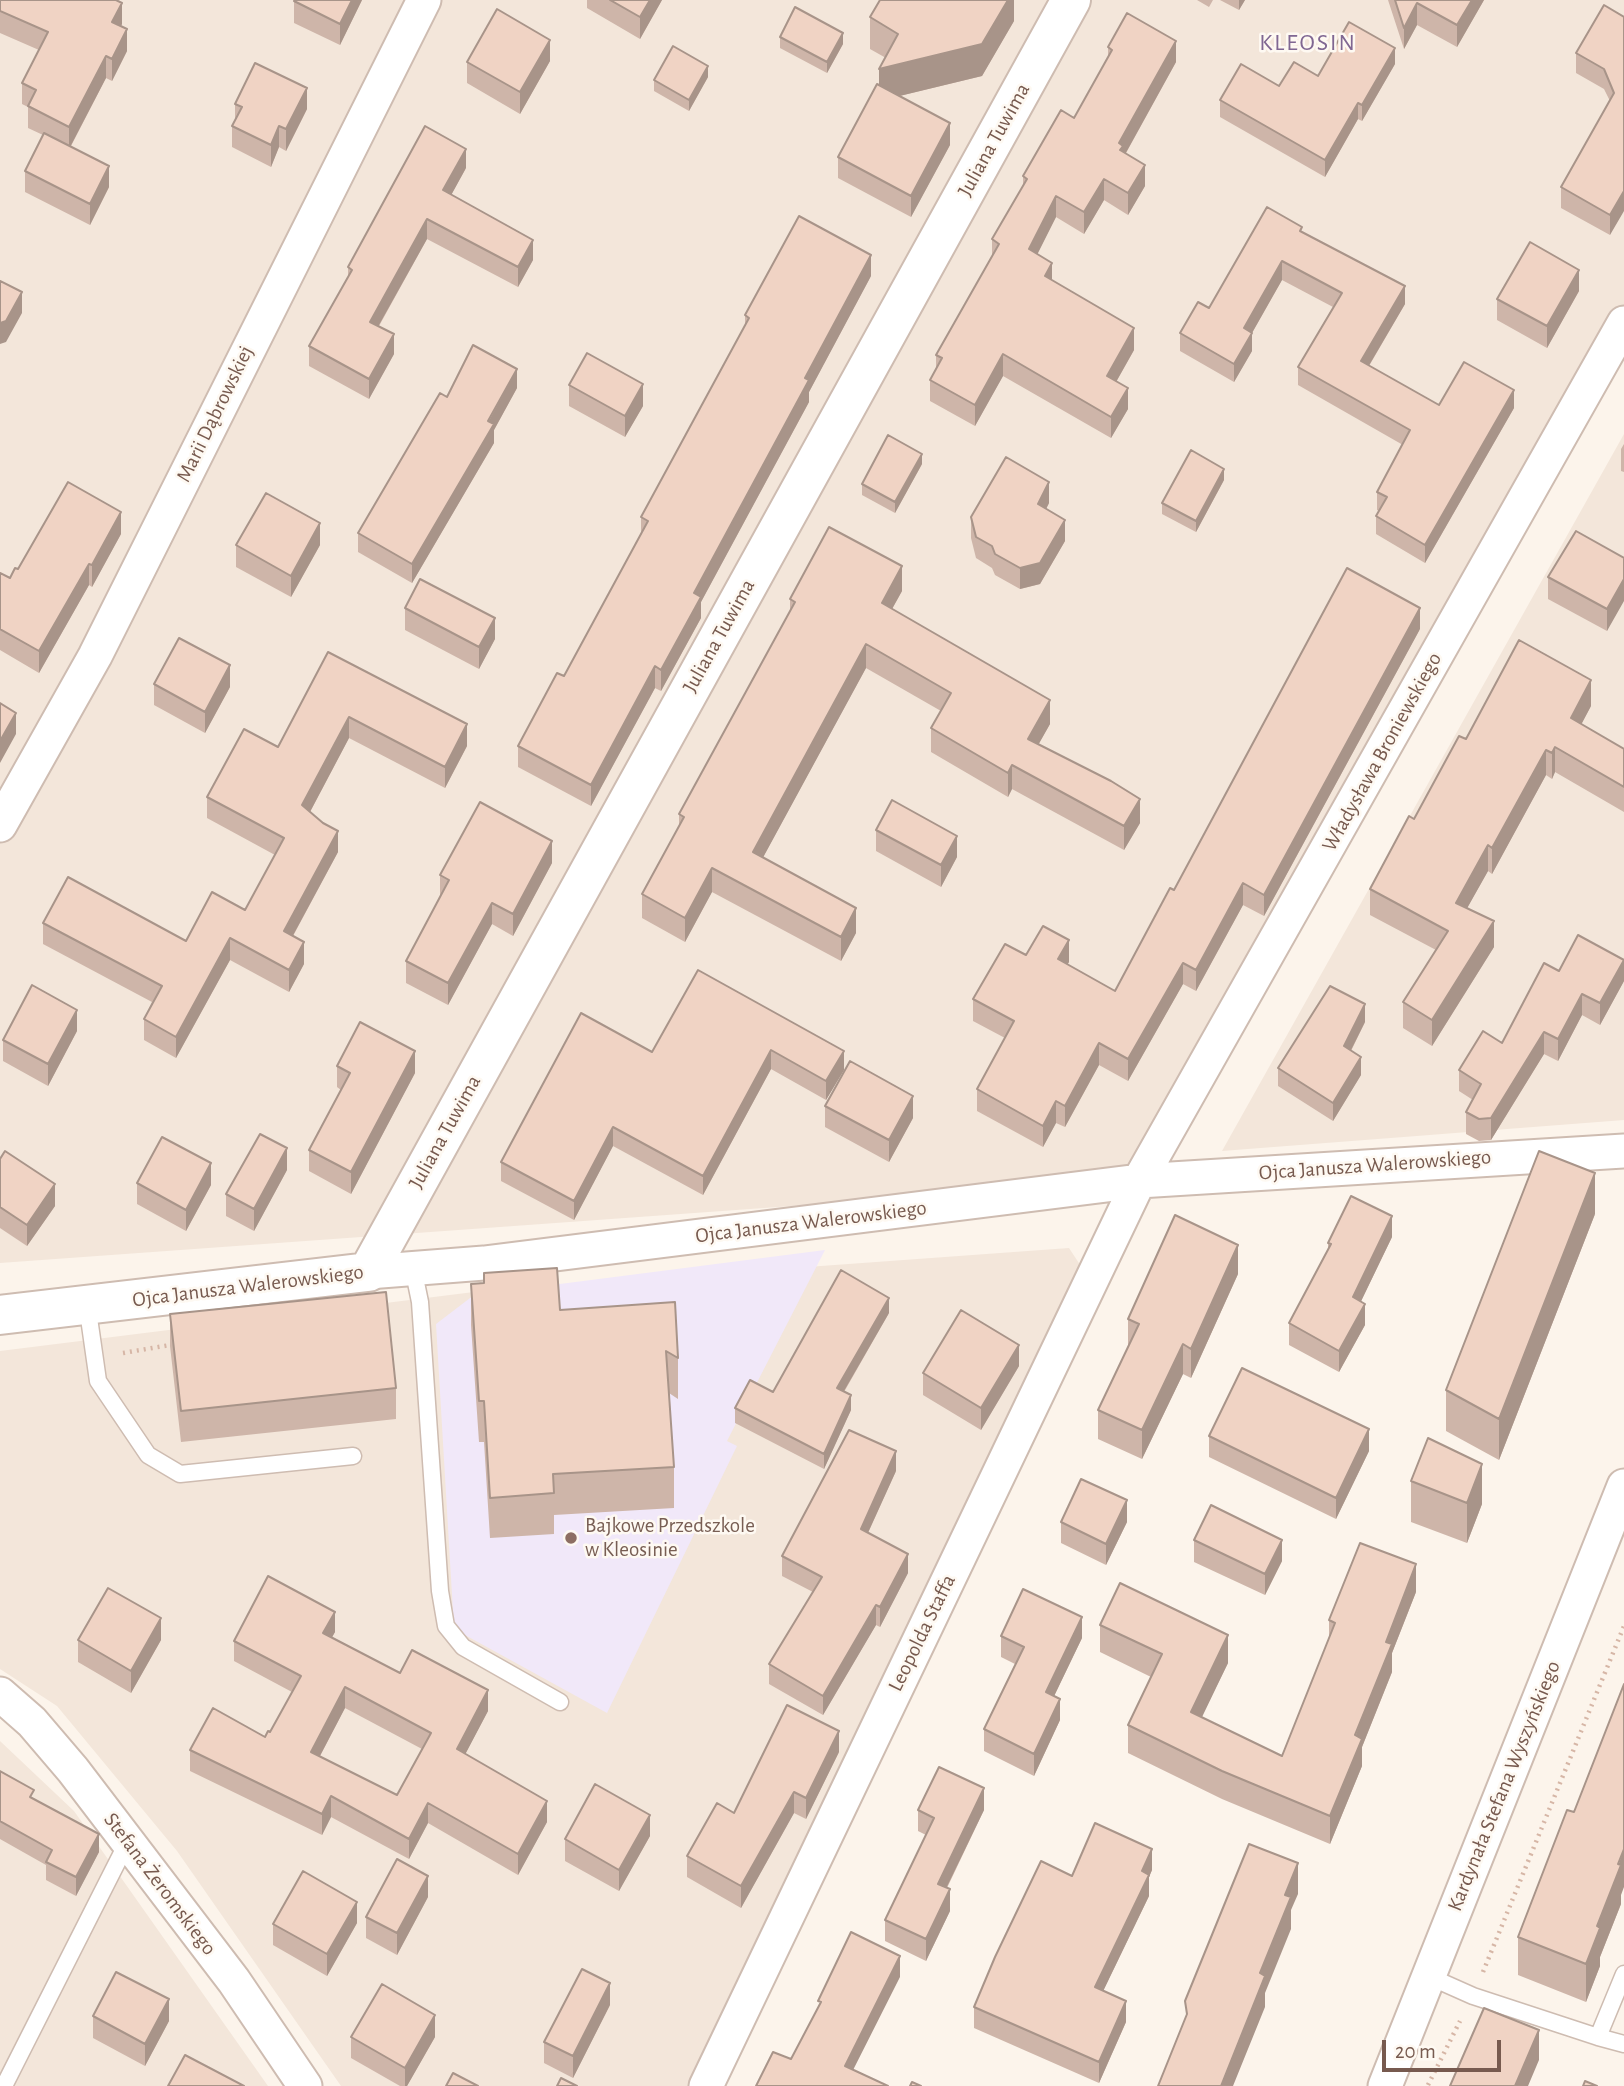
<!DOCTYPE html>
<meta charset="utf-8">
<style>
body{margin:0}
#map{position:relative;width:1624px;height:2086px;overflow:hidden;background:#fcf4eb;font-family:"Alegreya Sans",sans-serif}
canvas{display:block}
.scale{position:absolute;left:1382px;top:2040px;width:119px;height:32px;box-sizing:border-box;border:4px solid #775a4f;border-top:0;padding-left:9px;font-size:21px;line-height:24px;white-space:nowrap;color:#775a4f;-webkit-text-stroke:5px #fef9f2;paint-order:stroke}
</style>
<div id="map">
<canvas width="1624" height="2086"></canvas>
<div class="scale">20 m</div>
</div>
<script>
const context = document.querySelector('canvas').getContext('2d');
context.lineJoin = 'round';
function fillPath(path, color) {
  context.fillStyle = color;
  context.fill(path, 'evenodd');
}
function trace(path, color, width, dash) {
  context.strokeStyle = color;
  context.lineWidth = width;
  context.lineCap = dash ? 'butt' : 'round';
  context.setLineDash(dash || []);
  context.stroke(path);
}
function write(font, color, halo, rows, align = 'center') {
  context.font = font + ' "Alegreya Sans",sans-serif';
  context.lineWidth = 5;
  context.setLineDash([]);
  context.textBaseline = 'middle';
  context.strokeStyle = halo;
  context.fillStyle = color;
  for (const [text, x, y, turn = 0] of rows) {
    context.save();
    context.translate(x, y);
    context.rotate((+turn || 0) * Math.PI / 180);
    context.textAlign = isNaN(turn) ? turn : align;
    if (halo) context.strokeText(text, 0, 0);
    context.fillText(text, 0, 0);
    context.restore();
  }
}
fillPath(new Path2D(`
 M 0,0 L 1624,0 L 1624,323 L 1139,1181 L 0,1263 Z
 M 1624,434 L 1624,1120 L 1222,1151 Z
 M 1069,1248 L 1096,1289 L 717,2086 L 341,2086 L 177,1851 L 57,1706 L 0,1669 L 0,1351 L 490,1290 Z
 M 0,1741 L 74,1811 L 268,2086 L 0,2086 Z`), '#f3e6da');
fillPath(new Path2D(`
 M 825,1250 L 727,1441 L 737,1446 L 607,1713 L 454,1629 L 436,1324 L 474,1295 Z`), '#f1e8f9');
const service = new Path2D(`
 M 413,1268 L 420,1302 L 440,1591 L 446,1626 L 463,1647 L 560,1702
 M 87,1304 L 98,1381 L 148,1455 L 180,1474 L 353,1456
 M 1428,1976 L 1473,1996 L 1598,2037 L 1624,1974
 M 1598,2037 L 1624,2044
 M 4,2086 L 128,1841`);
const minor = new Path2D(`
 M 0,825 L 95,656 L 424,0
 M 368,1272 L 484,1263 L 1139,1181 L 1624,1151
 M 0,1694 L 32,1722 L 73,1770 L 234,1981 L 305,2086
 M 706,2086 L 1139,1181 L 1624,323
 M 1385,2086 L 1624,1486`);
const tertiary = new Path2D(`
 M 0,1315 L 368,1272 L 1071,0`);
trace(service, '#cebcb1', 19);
trace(minor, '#cebcb1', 37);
trace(tertiary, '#cebcb1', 42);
trace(new Path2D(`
 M 123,1353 L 176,1344
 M 1483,1972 L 1624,1626
 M 1428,2085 L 1460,2021`), '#d6b6a6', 4.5, [2, 5]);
trace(service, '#fff', 16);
trace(minor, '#fff', 33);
trace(tertiary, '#fff', 38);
fillPath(new Path2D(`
 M 0,0 L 122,24 L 121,26 L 127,51 L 112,81 L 106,78 L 71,146 L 109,187 L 90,225 L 25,192 L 25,171 L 43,135 L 28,128 L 28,107 L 22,104 L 22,83 L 39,50 L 0,33 Z
 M 362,0 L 340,45 L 294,23 L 294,1 Z
 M 587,0 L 662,0 L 640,39 L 587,8 Z
 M 1014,0 L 1014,21 L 982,76 L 899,96 L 950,145 L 911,217 L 838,178 L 838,157 L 879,85 L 886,58 L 870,49 L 870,17 Z
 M 1197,0 L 1213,0 L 1209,7 Z
 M 1220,0 L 1245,0 L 1239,10 Z
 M 1388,0 L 1484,0 L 1457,47 L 1417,25 L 1404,49 Z
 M 1624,17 L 1610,235 L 1561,208 L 1561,187 L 1610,101 L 1604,89 L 1576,73 L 1576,53 Z
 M 780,37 L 843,44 L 827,73 L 780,48 Z
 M 1108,47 L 1176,62 L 1126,153 L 1145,186 L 1128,215 L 1104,200 L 1084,234 L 1056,217 L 1037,254 L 1052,280 L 1134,350 L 1116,382 L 1128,409 L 1111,438 L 1003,376 L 975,426 L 930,401 L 930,380 L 936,368 L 936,355 L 992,256 L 992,239 L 1023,186 L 1023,176 L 1074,118 L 1108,58 Z
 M 550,61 L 520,114 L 467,83 L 467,62 Z
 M 1395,64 L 1362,121 L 1358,119 L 1325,177 L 1220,117 L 1220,100 L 1318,76 Z
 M 708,77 L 689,111 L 654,91 L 654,80 Z
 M 235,104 L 307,109 L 286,151 L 279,147 L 271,167 L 232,147 L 232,126 L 235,120 Z
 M 466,168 L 451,195 L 533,260 L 518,287 L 427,239 L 379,326 L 394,354 L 369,399 L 309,366 L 309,346 L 348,278 L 348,267 Z
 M 1302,232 L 1405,304 L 1369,366 L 1439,405 L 1514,408 L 1425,563 L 1376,534 L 1376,516 L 1379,511 L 1377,510 L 1377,492 L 1403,445 L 1298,385 L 1298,367 L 1333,307 L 1282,280 L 1252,333 L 1252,351 L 1234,382 L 1180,351 L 1180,333 Z
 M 871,276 L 809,392 L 809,402 L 701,602 L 701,618 L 661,691 L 655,688 L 591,806 L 518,767 L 518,746 L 564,676 L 641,533 L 641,517 L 745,326 L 745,315 Z
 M 1579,291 L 1547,348 L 1497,320 L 1497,299 Z
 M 569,385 L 643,406 L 625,437 L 569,406 Z
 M 517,388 L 494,430 L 494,443 L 412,583 L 358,552 L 358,533 L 447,397 Z
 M 1624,444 L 1624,472 L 1621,471 L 1621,449 Z
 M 922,464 L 895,513 L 862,495 L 862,484 Z
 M 1224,480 L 1196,532 L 1162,514 L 1162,503 Z
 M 1049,503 L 1046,509 L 1065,541 L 1040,584 L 1020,589 L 995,575 L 992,568 L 976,558 L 971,538 L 971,517 Z
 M 121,534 L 92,587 L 89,585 L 39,673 L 0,650 L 0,573 L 10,578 L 18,569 Z
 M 236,545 L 320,545 L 291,597 L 236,567 Z
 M 1624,558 L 1607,631 L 1548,599 L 1548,577 Z
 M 902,591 L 892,609 L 1050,724 L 1038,745 L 1140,823 L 1124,850 L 1012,789 L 1008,797 L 931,752 L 931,728 L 941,711 L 866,668 L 763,857 L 856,933 L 841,961 L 712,892 L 685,942 L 642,918 L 642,894 L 679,826 L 679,814 L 790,611 L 790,599 Z
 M 405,608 L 495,639 L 479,669 L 405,630 Z
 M 1420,629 L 1264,916 L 1243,905 L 1196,991 L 1183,984 L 1128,1081 L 1099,1065 L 1065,1127 L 1056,1123 L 1043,1147 L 977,1111 L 977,1089 L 1005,1038 L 973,1021 L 973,999 L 1026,955 L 1069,962 L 1067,964 L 1115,991 L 1174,890 Z
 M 328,652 L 467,746 L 445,788 L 349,738 L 310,812 L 338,852 L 293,936 L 304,964 L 289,992 L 230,960 L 176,1058 L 144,1040 L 144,1019 L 152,1002 L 43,944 L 43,923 L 186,941 L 245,910 L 275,855 L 207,818 L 207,797 L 278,747 Z
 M 154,684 L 230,687 L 205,733 L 154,705 Z
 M 1591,706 L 1581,724 L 1624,749 L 1624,812 L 1555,772 L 1552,779 L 1546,775 L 1492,874 L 1488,871 L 1467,908 L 1494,947 L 1432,1046 L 1403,1028 L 1403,1002 L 1436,950 L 1370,915 L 1370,889 L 1466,739 Z
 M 876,830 L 957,857 L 941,887 L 876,851 Z
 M 552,863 L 513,936 L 492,924 L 448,1005 L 406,983 L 406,961 L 440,897 L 440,875 Z
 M 698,970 L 844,1070 L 826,1100 L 771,1069 L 703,1195 L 613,1146 L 574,1220 L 501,1181 L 501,1162 L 652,1052 Z
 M 1559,971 L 1624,981 L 1600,1025 L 1582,1015 L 1558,1061 L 1544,1054 L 1491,1140 L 1479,1141 L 1466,1134 L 1466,1112 L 1473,1100 L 1459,1091 L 1459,1070 L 1502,1043 Z
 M 1365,1022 L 1351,1051 L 1361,1075 L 1333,1121 L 1278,1086 L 1278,1068 Z
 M 77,1031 L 48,1086 L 3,1061 L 3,1040 Z
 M 337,1066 L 415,1073 L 351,1194 L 309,1171 L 309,1150 L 341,1090 L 337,1087 Z
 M 825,1106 L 913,1118 L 889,1162 L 825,1127 Z
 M 0,1159 L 55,1206 L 27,1246 L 0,1228 Z
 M 287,1170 L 254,1231 L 226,1216 L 226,1194 Z
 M 137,1183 L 211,1185 L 186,1231 L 137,1204 Z
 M 1595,1214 L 1499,1460 L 1446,1431 L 1446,1390 Z
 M 1392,1237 L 1361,1301 L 1365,1325 L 1339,1372 L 1289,1345 L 1289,1323 L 1328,1249 L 1328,1243 Z
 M 1238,1274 L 1191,1378 L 1183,1374 L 1142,1459 L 1098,1439 L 1098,1410 L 1128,1348 L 1128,1319 Z
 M 471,1284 L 560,1310 L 675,1302 L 678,1358 L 678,1399 L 669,1393 L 674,1467 L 674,1508 L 554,1515 L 554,1534 L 490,1538 L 484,1442 L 479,1442 L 471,1325 Z
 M 889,1313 L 844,1392 L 851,1410 L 824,1469 L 735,1423 L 735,1408 L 773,1392 Z
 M 170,1314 L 396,1388 L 396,1419 L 181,1442 L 170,1346 Z
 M 1019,1366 L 981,1430 L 923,1395 L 923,1373 Z
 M 1209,1436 L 1369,1451 L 1336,1519 L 1209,1457 Z
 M 896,1471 L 868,1533 L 908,1573 L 880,1627 L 876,1625 L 823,1715 L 769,1684 L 769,1664 L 813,1592 L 782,1576 L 782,1556 Z
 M 1411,1481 L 1482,1504 L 1467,1543 L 1411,1522 Z
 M 1061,1522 L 1127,1522 L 1106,1565 L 1061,1543 Z
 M 1194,1540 L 1282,1561 L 1265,1595 L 1194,1562 Z
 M 1416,1592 L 1392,1653 L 1392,1672 L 1362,1747 L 1362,1766 L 1330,1844 L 1222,1799 L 1128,1753 L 1128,1725 L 1151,1677 L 1100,1652 L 1100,1625 L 1228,1663 L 1201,1717 L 1282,1756 L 1329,1638 L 1329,1620 Z
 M 335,1632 L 332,1637 L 400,1673 L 488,1711 L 465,1754 L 547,1822 L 518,1875 L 428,1823 L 409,1859 L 331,1817 L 322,1835 L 190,1771 L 190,1750 L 265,1737 L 270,1732 L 292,1692 L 234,1661 L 234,1641 ZM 345,1708 L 422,1749 L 397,1795 L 320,1756 Z
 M 1001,1636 L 1082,1638 L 1054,1696 L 1060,1720 L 1034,1776 L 984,1751 L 984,1729 L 1015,1664 L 1001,1657 Z
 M 78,1640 L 161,1640 L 131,1693 L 78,1662 Z
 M 839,1752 L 806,1819 L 794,1813 L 741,1908 L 687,1877 L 687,1856 L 734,1813 Z
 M 0,1771 L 99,1852 L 76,1896 L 46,1880 L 46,1865 L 0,1839 Z
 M 918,1810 L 984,1810 L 947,1888 L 950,1911 L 926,1961 L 885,1941 L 885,1920 L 926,1835 L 918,1831 Z
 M 650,1836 L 619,1891 L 565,1861 L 565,1839 Z
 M 1152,1870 L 1149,1877 L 1149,1896 L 1103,1991 L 1126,2022 L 1099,2083 L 974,2028 L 974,2007 L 1072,1876 Z
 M 1621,1895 L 1621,1904 L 1600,1957 L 1600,1966 L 1586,2002 L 1518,1975 L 1518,1937 Z
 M 428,1897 L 397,1955 L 366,1938 L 366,1917 Z
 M 357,1923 L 327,1976 L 273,1945 L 273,1924 Z
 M 610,2005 L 573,2078 L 544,2063 L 544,2042 Z
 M 93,2016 L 169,2021 L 145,2066 L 93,2038 Z
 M 351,2037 L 435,2037 L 407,2086 L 400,2086 L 351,2058 Z`), '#ceb5a9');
fillPath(new Path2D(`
 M 352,0 L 362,0 L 340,45 L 340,24 Z
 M 650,0 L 662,0 L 640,39 L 640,17 Z
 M 1008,0 L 1014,0 L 1014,21 L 982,76 L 879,101 L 879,69 Z
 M 1239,0 L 1245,0 L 1239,10 Z
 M 1472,0 L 1484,0 L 1457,47 L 1457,25 Z
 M 122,3 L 122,24 L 112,43 L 112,22 Z
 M 1417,3 L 1417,25 L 1404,49 L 1404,28 Z
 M 127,29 L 127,51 L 112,81 L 112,59 Z
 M 843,33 L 843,44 L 827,73 L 827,62 Z
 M 550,40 L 550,61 L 520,114 L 520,92 Z
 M 1176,41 L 1176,62 L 1123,158 L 1119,143 Z
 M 1395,48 L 1395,64 L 1362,121 L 1362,105 Z
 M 106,56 L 106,78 L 69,149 L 69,127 Z
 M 708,66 L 708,77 L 689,111 L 689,100 Z
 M 307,88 L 307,109 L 286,151 L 286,129 Z
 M 1358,103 L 1358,119 L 1325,177 L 1325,160 Z
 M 950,123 L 950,145 L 911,217 L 911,196 Z
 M 279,126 L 279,147 L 271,167 L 271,145 Z
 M 466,149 L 466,168 L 443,210 L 443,190 Z
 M 1145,165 L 1145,186 L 1128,215 L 1128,193 Z
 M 109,166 L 109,187 L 90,225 L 90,204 Z
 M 1104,179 L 1104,200 L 1084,234 L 1084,212 Z
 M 1624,191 L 1624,211 L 1610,235 L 1610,215 Z
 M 1056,196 L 1056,217 L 1029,271 L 1029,249 Z
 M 427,219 L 427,239 L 370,341 L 370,322 Z
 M 533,240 L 533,260 L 518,287 L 518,267 Z
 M 871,255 L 871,276 L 809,392 L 809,402 L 701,602 L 701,618 L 661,691 L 661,670 L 694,593 L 805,378 Z
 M 1282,261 L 1282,280 L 1244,347 L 1244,328 Z
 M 1052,263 L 1052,284 L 1045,276 Z
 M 1579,270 L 1579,291 L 1547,348 L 1547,326 Z
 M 1405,286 L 1405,304 L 1361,379 L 1361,361 Z
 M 22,292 L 22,313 L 6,342 L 0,344 L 0,323 Z
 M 1134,328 L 1134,350 L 1107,398 L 1107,376 Z
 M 1252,333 L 1252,351 L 1234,382 L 1234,364 Z
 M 394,334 L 394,354 L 369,399 L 369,379 Z
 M 1003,354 L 1003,376 L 975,426 L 975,405 Z
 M 517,369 L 517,388 L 494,430 L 494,443 L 412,583 L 412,564 Z
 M 643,384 L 643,406 L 625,437 L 625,416 Z
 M 1128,388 L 1128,409 L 1111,438 L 1111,417 Z
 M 1514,390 L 1514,408 L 1425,563 L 1425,545 Z
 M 922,454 L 922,464 L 895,513 L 895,502 Z
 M 1224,469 L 1224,480 L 1196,532 L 1196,521 Z
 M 1049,482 L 1049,503 L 1038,525 L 1038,504 Z
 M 121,512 L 121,534 L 92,587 L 92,565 Z
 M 1065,520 L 1065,541 L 1040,584 L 1020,589 L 1020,568 Z
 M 320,523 L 320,545 L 291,597 L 291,576 Z
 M 89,564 L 89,585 L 39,673 L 39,651 Z
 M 902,566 L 902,591 L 882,627 L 882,603 Z
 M 1624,579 L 1624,601 L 1607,631 L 1607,609 Z
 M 1420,608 L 1420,629 L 1264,916 L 1264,895 Z
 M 495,618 L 495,639 L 479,669 L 479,647 Z
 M 866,644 L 866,668 L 753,876 L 753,852 Z
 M 230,665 L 230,687 L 205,733 L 205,712 Z
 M 655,666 L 655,688 L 591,806 L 591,785 Z
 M 1591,680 L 1591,706 L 1571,744 L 1571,718 Z
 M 1050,700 L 1050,724 L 1028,763 L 1028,739 Z
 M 16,713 L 16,734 L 0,763 L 0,741 Z
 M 349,717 L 349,738 L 302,827 L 302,805 Z
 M 467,724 L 467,746 L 445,788 L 445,767 Z
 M 1555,747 L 1555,772 L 1552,779 L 1552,753 Z
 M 1546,750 L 1546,775 L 1492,874 L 1492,848 Z
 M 1012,765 L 1012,789 L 1008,797 L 1008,773 Z
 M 1140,799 L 1140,823 L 1124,850 L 1124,826 Z
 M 338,831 L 338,852 L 284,952 L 284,931 Z
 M 957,836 L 957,857 L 941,887 L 941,865 Z
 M 552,841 L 552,863 L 513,936 L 513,914 Z
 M 1488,845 L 1488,871 L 1456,928 L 1456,903 Z
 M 712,868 L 712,892 L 685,942 L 685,918 Z
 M 1243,883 L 1243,905 L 1196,991 L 1196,970 Z
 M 492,903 L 492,924 L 448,1005 L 448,983 Z
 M 856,908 L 856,933 L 841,961 L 841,937 Z
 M 1494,921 L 1494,947 L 1432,1046 L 1432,1020 Z
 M 230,938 L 230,960 L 176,1058 L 176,1037 Z
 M 1069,940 L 1069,962 L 1058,980 L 1058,959 Z
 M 304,942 L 304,964 L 289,992 L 289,970 Z
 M 1624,960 L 1624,981 L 1600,1025 L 1600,1003 Z
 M 1183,963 L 1183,984 L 1128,1081 L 1128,1059 Z
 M 1582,994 L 1582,1015 L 1558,1061 L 1558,1039 Z
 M 1365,1004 L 1365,1022 L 1344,1064 L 1344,1046 Z
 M 77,1010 L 77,1031 L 48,1086 L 48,1064 Z
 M 1544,1032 L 1544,1054 L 1491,1140 L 1491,1118 Z
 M 1099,1043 L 1099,1065 L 1065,1127 L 1065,1106 Z
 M 771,1050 L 771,1069 L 703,1195 L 703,1176 Z
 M 415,1051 L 415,1073 L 351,1194 L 351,1172 Z
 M 844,1051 L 844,1070 L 826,1100 L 826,1081 Z
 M 1361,1057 L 1361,1075 L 1333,1121 L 1333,1103 Z
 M 913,1096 L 913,1118 L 889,1162 L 889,1140 Z
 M 1056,1101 L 1056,1123 L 1043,1147 L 1043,1126 Z
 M 613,1127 L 613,1146 L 574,1220 L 574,1201 Z
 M 287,1148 L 287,1170 L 254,1231 L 254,1209 Z
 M 211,1163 L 211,1185 L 186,1231 L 186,1210 Z
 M 1595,1173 L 1595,1214 L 1499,1460 L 1499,1419 Z
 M 55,1184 L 55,1206 L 27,1246 L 27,1225 Z
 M 1392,1216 L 1392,1237 L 1353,1318 L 1353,1297 Z
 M 1238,1245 L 1238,1274 L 1191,1378 L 1191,1349 Z
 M 889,1298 L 889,1313 L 837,1403 L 837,1388 Z
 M 1365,1304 L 1365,1325 L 1339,1372 L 1339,1351 Z
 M 1183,1344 L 1183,1374 L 1142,1459 L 1142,1430 Z
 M 1019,1345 L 1019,1366 L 981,1430 L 981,1408 Z
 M 851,1395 L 851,1410 L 824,1469 L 824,1454 Z
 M 1369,1429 L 1369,1451 L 1336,1519 L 1336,1498 Z
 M 896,1451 L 896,1471 L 861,1548 L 861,1529 Z
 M 1482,1464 L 1482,1504 L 1467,1543 L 1467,1503 Z
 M 1127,1500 L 1127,1522 L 1106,1565 L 1106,1544 Z
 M 1282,1540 L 1282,1561 L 1265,1595 L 1265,1574 Z
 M 908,1554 L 908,1573 L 880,1627 L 880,1607 Z
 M 1416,1564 L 1416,1592 L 1392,1653 L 1392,1672 L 1362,1747 L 1362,1766 L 1330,1844 L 1330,1816 L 1386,1642 Z
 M 876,1605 L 876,1625 L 823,1715 L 823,1696 Z
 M 335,1612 L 335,1632 L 323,1653 L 323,1633 Z
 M 1082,1617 L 1082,1638 L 1046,1713 L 1046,1692 Z
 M 161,1618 L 161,1640 L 131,1693 L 131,1671 Z
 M 1228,1635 L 1228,1663 L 1191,1740 L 1191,1712 Z
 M 345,1687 L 345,1708 L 311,1773 L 311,1752 Z
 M 488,1690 L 488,1711 L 457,1770 L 457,1749 Z
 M 1060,1699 L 1060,1720 L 1034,1776 L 1034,1754 Z
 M 839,1731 L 839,1752 L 806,1819 L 806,1798 Z
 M 984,1788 L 984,1810 L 938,1905 L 938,1884 Z
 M 794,1792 L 794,1813 L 741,1908 L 741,1886 Z
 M 331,1796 L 331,1817 L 322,1835 L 322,1814 Z
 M 547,1801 L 547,1822 L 518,1875 L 518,1854 Z
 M 428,1803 L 428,1823 L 409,1859 L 409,1839 Z
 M 650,1815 L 650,1836 L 619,1891 L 619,1870 Z
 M 99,1834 L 99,1852 L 76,1896 L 76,1877 Z
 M 1152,1849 L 1152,1870 L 1149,1877 L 1149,1896 L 1095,2008 L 1095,1987 L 1142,1871 Z
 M 1624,1849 L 1624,1887 L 1621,1895 L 1621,1904 L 1600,1957 L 1600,1966 L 1586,2002 L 1586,1964 L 1597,1926 Z
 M 1298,1863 L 1298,1894 L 1291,1910 L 1291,1929 L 1265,1993 L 1265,2007 L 1233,2086 L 1221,2086 L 1260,1973 L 1285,1895 Z
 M 428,1876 L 428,1897 L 397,1955 L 397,1933 Z
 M 950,1889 L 950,1911 L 926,1961 L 926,1939 Z
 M 357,1902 L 357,1923 L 327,1976 L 327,1954 Z
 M 900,1956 L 900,1977 L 845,2086 L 845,2066 Z
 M 610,1983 L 610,2005 L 573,2078 L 573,2056 Z
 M 169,1999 L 169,2021 L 145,2066 L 145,2044 Z
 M 1126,2001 L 1126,2022 L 1099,2083 L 1099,2062 Z
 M 435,2015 L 435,2037 L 407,2086 L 405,2086 L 405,2068 Z
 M 1539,2030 L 1539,2060 L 1528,2086 L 1515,2086 Z`), '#a89489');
const building = new Path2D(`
 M 0,0 L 116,0 L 122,3 L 112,22 L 127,29 L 112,59 L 106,56 L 69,127 L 28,106 L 36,90 L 22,83 L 48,32 L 0,11 Z
 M 295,0 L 352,0 L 340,24 L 294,1 Z
 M 610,0 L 650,0 L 640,17 Z
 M 880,0 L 1008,0 L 982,44 L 879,69 L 898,34 L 870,17 Z
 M 1395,0 L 1472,0 L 1457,25 L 1417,3 L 1404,28 Z
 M 1604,5 L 1624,17 L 1624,191 L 1610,215 L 1561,187 L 1614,93 L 1604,69 L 1576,53 Z
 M 795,7 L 843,33 L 827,62 L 780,37 Z
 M 497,9 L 550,40 L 520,92 L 467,62 Z
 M 1127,13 L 1176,41 L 1119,143 L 1123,146 L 1120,150 L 1145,165 L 1128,193 L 1104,179 L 1084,212 L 1056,196 L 1029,249 L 1052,263 L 1045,276 L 1134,328 L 1107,376 L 1128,388 L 1111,417 L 1003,354 L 975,405 L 930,380 L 942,358 L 936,355 L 999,244 L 992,239 L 1027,179 L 1023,176 L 1061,110 L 1074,118 L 1112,50 L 1108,47 Z
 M 1349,22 L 1395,48 L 1362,105 L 1358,103 L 1325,160 L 1220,100 L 1241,64 L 1279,86 L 1294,62 L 1318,76 Z
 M 673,46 L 708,66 L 689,100 L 654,80 Z
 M 255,63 L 307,88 L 286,129 L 279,126 L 271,145 L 232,126 L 242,107 L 235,104 Z
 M 877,84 L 950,123 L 911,196 L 838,157 Z
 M 425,126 L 466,149 L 443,190 L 533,240 L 518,267 L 427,219 L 370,322 L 394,334 L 369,379 L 309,346 L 352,270 L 348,267 Z
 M 44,133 L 109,166 L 90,204 L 25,171 Z
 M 1267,207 L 1302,227 L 1300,231 L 1405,286 L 1361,361 L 1439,405 L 1464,362 L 1514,390 L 1425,545 L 1376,516 L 1387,497 L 1377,492 L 1410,430 L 1298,367 L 1342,293 L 1282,261 L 1244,328 L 1252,333 L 1234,364 L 1180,333 L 1198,302 L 1209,308 Z
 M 799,216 L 871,255 L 805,378 L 809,380 L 694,593 L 701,597 L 661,670 L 655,666 L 591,785 L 518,746 L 557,673 L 564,676 L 648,521 L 641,517 L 749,318 L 745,315 Z
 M 1530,242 L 1579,270 L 1547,326 L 1497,299 Z
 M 0,281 L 22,292 L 6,321 L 0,323 Z
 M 473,345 L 517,369 L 488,421 L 494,424 L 412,564 L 358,533 L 440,393 L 447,397 Z
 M 587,353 L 643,384 L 625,416 L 569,385 Z
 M 888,435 L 922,454 L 895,502 L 862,484 Z
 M 1191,450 L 1224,469 L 1196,521 L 1162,503 Z
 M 1006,457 L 1049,482 L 1038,504 L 1065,520 L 1040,563 L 1020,568 L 995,554 L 992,546 L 976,537 L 971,517 Z
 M 68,482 L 121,512 L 92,565 L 89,564 L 39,651 L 0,629 L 0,573 L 10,578 L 15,568 L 18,569 Z
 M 266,493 L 320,523 L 291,576 L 236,545 Z
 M 829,527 L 902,566 L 882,603 L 1050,700 L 1028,739 L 1111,781 L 1140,799 L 1124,826 L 1012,765 L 1008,773 L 931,728 L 951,693 L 866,644 L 753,852 L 856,908 L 841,937 L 712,868 L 685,918 L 642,894 L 684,817 L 679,814 L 795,602 L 790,599 Z
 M 1576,531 L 1624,558 L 1624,579 L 1607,609 L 1548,577 Z
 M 1347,568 L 1420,608 L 1264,895 L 1243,883 L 1196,970 L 1183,963 L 1128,1059 L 1099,1043 L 1065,1106 L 1056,1101 L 1043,1126 L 977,1089 L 1014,1021 L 973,999 L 1005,944 L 1026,955 L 1043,926 L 1069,940 L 1058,959 L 1115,991 L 1170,888 L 1174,890 Z
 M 420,579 L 495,618 L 479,647 L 405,608 Z
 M 179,638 L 230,665 L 205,712 L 154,684 Z
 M 1519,640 L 1591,680 L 1571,718 L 1624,749 L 1624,787 L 1555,747 L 1552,753 L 1546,750 L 1492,848 L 1488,845 L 1456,903 L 1494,921 L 1432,1020 L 1403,1002 L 1448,931 L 1370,889 L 1409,816 L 1414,819 L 1459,736 L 1466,739 Z
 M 328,652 L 467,724 L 445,767 L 349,717 L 302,805 L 323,823 L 338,831 L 284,931 L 304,942 L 289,970 L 230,938 L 176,1037 L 144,1019 L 162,986 L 43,923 L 68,877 L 186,941 L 212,892 L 245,910 L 284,838 L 207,797 L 244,729 L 278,747 Z
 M 0,703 L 16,713 L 0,741 Z
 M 892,800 L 957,836 L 941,865 L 876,830 Z
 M 480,802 L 552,841 L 513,914 L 492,903 L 448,983 L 406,961 L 449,880 L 440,875 Z
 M 1578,935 L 1624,960 L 1600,1003 L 1582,994 L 1558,1039 L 1544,1032 L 1491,1118 L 1479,1119 L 1466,1112 L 1481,1084 L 1459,1070 L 1483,1031 L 1502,1043 L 1544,963 L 1559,971 Z
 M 698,970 L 844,1051 L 826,1081 L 771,1050 L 703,1176 L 613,1127 L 574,1201 L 501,1162 L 581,1013 L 652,1052 Z
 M 32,985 L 77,1010 L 48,1064 L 3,1040 Z
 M 1330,986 L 1365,1004 L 1344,1046 L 1361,1057 L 1333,1103 L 1278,1068 Z
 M 360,1022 L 415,1051 L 351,1172 L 309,1150 L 350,1073 L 337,1066 Z
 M 850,1061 L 913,1096 L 889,1140 L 825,1106 Z
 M 260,1134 L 287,1148 L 254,1209 L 226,1194 Z
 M 162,1137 L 211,1163 L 186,1210 L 137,1183 Z
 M 5,1151 L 55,1184 L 27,1225 L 0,1207 L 0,1159 Z
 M 1539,1151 L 1595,1173 L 1499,1419 L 1446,1390 Z
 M 1351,1196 L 1392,1216 L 1353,1297 L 1365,1304 L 1339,1351 L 1289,1323 L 1331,1244 L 1328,1243 Z
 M 1175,1215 L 1238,1245 L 1191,1349 L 1183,1344 L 1142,1430 L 1098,1410 L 1139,1324 L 1128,1319 Z
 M 557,1268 L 560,1310 L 675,1302 L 678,1358 L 666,1351 L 674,1467 L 553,1474 L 554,1493 L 490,1498 L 484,1401 L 479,1401 L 471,1284 L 484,1283 L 484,1273 Z
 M 841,1270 L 889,1298 L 837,1388 L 851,1395 L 824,1454 L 735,1408 L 750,1380 L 773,1392 Z
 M 386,1292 L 396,1388 L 181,1411 L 170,1314 Z
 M 961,1310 L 1019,1345 L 981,1408 L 923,1373 Z
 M 1242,1368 L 1369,1429 L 1336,1498 L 1209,1436 Z
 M 849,1430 L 896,1451 L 861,1529 L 908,1554 L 880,1607 L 876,1605 L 823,1696 L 769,1664 L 822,1577 L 782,1556 Z
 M 1428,1438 L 1482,1464 L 1467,1503 L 1411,1481 Z
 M 1081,1479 L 1127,1500 L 1106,1544 L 1061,1522 Z
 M 1211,1505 L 1282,1540 L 1265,1574 L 1194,1540 Z
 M 1360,1543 L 1416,1564 L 1386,1642 L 1392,1644 L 1355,1735 L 1362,1739 L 1330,1816 L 1222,1771 L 1128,1725 L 1162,1654 L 1100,1625 L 1120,1583 L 1228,1635 L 1191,1712 L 1282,1756 L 1335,1623 L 1329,1620 Z
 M 268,1576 L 335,1612 L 323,1633 L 400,1673 L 412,1650 L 488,1690 L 457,1749 L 547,1801 L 518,1854 L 428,1803 L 409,1839 L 331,1796 L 322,1814 L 190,1750 L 213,1708 L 265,1737 L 268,1731 L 270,1732 L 301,1676 L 234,1641 ZM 345,1687 L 431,1733 L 397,1795 L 311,1752 Z
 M 108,1588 L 161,1618 L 131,1671 L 78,1640 Z
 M 1023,1589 L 1082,1617 L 1046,1692 L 1060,1699 L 1034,1754 L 984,1729 L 1024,1647 L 1001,1636 Z
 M 1624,1684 L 1624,1849 L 1618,1864 L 1621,1865 L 1597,1926 L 1600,1928 L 1586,1964 L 1518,1937 L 1567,1810 L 1574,1812 Z
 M 787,1705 L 839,1731 L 806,1798 L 794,1792 L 741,1886 L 687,1856 L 717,1803 L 734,1813 Z
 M 939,1767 L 984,1788 L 938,1884 L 950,1889 L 926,1939 L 885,1920 L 934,1818 L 918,1810 Z
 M 0,1771 L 34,1790 L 30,1797 L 99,1834 L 76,1877 L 46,1862 L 52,1850 L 0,1821 Z
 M 595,1784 L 650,1815 L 619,1870 L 565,1839 Z
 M 1095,1823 L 1152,1849 L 1142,1871 L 1149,1875 L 1095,1987 L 1126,2001 L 1099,2062 L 974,2007 L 995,1957 L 1041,1861 L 1072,1876 Z
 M 1249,1844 L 1298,1863 L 1285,1895 L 1291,1897 L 1260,1973 L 1265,1976 L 1221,2086 L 1158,2086 L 1187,2014 L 1185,2001 Z
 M 397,1859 L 428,1876 L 397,1933 L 366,1917 Z
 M 303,1871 L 357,1902 L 327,1954 L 273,1924 Z
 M 851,1932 L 900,1956 L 845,2066 L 888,2086 L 756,2086 L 773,2052 L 791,2059 L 821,2002 L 818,2001 Z
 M 582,1969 L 610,1983 L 573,2056 L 544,2042 Z
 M 116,1972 L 169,1999 L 145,2044 L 93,2016 Z
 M 382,1984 L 435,2015 L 405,2068 L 351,2037 Z
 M 1484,2008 L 1539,2030 L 1515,2086 L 1450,2086 Z
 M 185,2055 L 244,2086 L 168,2086 Z
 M 453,2073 L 478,2086 L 446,2086 Z
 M 561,2078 L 577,2086 L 557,2086 Z
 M 1585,2081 L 1597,2086 L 1583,2086 Z
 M 912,2082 L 921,2086 L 910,2086 Z`);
fillPath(building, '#f0d3c4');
trace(building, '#a89489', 2);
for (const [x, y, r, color] of [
 [571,1538,7,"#8d6e63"]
]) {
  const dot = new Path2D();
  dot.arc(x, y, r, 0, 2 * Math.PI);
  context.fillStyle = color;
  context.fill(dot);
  trace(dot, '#fef9f2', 2.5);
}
write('21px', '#775a4f', '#fef9f2', [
 ["Juliana Tuwima",994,140,-61],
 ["Marii Dąbrowskiej",215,414,-64],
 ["Juliana Tuwima",719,636,-61],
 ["Władysława Broniewskiego",1382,752,-61],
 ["Juliana Tuwima",445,1132,-61],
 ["Ojca Janusza Walerowskiego",1375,1165,-4],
 ["Ojca Janusza Walerowskiego",811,1222,-7],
 ["Ojca Janusza Walerowskiego",248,1286,-7],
 ["Leopolda Staffa",922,1633,-64],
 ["Kardynała Stefana Wyszyńskiego",1504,1786,-68],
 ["Stefana Żeromskiego",160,1884,53]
]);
write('21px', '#785e54', '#fef9f2', [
 ["Bajkowe Przedszkole",585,1526],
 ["w Kleosinie",585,1550]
], 'left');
context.letterSpacing = '2px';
write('24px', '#806792', '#fef9f2', [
 ["KLEOSIN",1308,43]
]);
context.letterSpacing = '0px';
</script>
